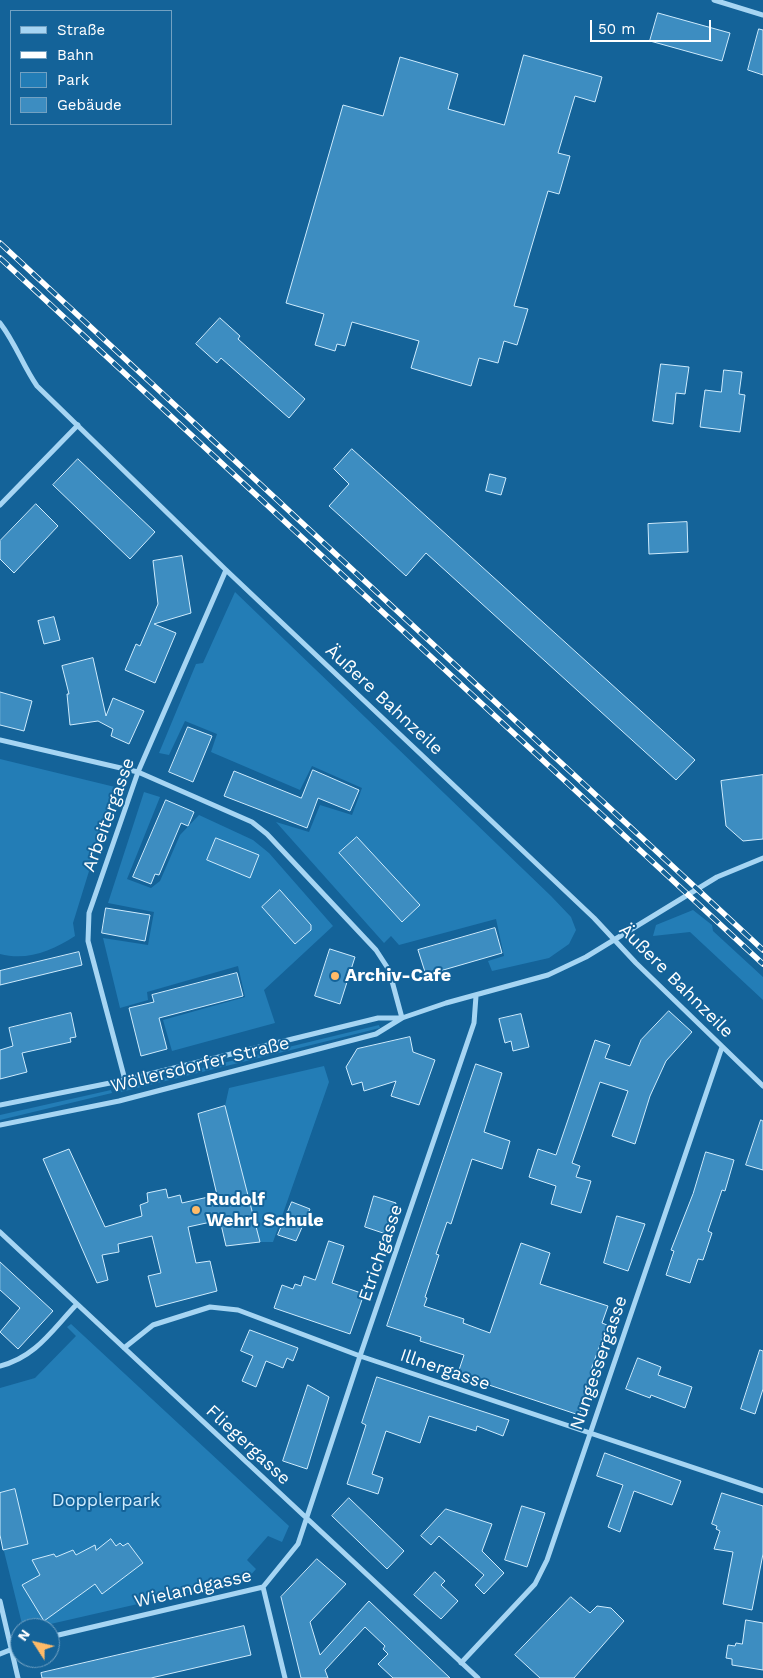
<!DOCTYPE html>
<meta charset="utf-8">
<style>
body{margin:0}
#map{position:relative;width:763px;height:1678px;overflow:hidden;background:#146399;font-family:"Work Sans",sans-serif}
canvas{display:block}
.legend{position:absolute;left:10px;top:10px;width:162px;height:115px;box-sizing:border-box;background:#146399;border:1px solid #72a1c2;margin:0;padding:6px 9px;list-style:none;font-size:15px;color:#fff}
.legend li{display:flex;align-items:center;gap:10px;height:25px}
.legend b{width:25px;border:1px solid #72a1c2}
.north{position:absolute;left:10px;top:1618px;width:50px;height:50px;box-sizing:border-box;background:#146399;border:1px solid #72a1c2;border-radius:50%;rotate:305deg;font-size:14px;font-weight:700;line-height:20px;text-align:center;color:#fff}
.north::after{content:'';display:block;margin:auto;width:18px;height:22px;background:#ffbb68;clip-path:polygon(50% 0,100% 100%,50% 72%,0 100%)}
.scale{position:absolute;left:590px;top:20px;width:121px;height:22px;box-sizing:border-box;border:2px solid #fff;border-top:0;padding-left:6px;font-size:15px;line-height:18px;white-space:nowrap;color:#fff;-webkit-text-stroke:4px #146399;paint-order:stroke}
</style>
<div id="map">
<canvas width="763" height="1678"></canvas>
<ul class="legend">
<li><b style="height:6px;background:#a6d5f3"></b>Straße</li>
<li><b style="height:6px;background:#fff"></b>Bahn</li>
<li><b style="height:14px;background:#237db6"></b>Park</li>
<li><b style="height:14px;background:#3d8dc1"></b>Gebäude</li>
</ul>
<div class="north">N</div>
<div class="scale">50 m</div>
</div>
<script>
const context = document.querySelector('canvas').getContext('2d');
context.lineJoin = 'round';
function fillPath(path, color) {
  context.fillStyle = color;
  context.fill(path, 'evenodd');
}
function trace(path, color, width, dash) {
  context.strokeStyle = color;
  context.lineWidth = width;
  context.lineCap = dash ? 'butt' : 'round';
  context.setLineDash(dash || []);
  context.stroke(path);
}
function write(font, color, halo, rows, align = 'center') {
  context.font = font + ' "Work Sans",sans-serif';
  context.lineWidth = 4;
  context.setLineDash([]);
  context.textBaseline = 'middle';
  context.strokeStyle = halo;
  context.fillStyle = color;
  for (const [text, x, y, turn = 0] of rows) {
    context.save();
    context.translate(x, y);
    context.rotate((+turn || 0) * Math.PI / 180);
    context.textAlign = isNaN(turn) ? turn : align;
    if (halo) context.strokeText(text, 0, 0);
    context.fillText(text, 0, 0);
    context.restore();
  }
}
fillPath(new Path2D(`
 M 235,592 L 551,896 L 571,917 L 576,930 L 569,944 L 549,958 L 492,971 L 488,961 L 504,956 L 496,919 L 399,945 L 391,936 L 384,943 L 276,822 L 309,832 L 320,805 L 352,815 L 362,788 L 312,766 L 300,790 L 211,752 L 217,734 L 185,721 L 169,755 L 159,753 L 196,664 L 203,663 Z
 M 0,759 L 115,787 L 73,923 L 75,936 C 52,951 27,961 0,954 Z
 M 144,792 L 160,797 L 127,879 L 151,888 L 160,881 L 180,835 L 199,815 L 253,840 L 269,853 L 333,926 L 264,990 L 275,1023 L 172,1051 L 163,1020 L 245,997 L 238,966 L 147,992 L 148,1000 L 120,1008 L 103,938 L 148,945 L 154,912 L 108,903 Z
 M 693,910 L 712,925 L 713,931 L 763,977 L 763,1000 L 690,932 L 653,936 L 656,925 Z
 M 379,1025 L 380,1028 L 121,1092 L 120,1088 Z
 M 324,1066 L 329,1082 L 273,1242 L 260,1242 L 225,1106 L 229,1088 Z
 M 111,1090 L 112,1093 L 0,1120 L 0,1115 Z
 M 71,1324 L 289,1526 L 282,1542 L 268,1536 L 247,1560 L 256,1569 L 247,1579 L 33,1628 L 23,1628 L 0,1535 L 0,1388 L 35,1378 L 76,1336 L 67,1327 Z`), '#237db6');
const building = new Path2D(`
 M 658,13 L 730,33 L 722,61 L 650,41 Z
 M 759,29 L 763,30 L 763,75 L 748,70 Z
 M 524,55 L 602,77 L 595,102 L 575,96 L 558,153 L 570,156 L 559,194 L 548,191 L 514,306 L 528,309 L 517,345 L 504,341 L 498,363 L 479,358 L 471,386 L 411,368 L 419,341 L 352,322 L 345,346 L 337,344 L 335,351 L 315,345 L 324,314 L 286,303 L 343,105 L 383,116 L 400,57 L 458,74 L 448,109 L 504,125 Z
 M 220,318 L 240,336 L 238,339 L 305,399 L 289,418 L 221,358 L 217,363 L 196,344 Z
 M 661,364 L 689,367 L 685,394 L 676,393 L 673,424 L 653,421 Z
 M 724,370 L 742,372 L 739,394 L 745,395 L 740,432 L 700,427 L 705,390 L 721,392 Z
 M 352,449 L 695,760 L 676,780 L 426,553 L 406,576 L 329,506 L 349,484 L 334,469 Z
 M 78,459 L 155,532 L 130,559 L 53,485 Z
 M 490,474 L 506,478 L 501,495 L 486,491 Z
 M 36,504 L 58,526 L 14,573 L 0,559 L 0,541 Z
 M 687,522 L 688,552 L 649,554 L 648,524 Z
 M 182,556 L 191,613 L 154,624 L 176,633 L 155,683 L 125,670 L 136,644 L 140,646 L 158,604 L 153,561 Z
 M 54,617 L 60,640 L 44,644 L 38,621 Z
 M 93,658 L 106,716 L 113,698 L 144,711 L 129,744 L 111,736 L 113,729 L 98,721 L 70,725 L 67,694 L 69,694 L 62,666 Z
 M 0,692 L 32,701 L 24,731 L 0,725 Z
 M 188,727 L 212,736 L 193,782 L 169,772 Z
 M 313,770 L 359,790 L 350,811 L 318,798 L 307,828 L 224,796 L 234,771 L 301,798 Z
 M 763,775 L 763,839 L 743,841 L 726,826 L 721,781 Z
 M 166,800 L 194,812 L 188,826 L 181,823 L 159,875 L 155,874 L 151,884 L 133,877 Z
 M 357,837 L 420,905 L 402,922 L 339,853 Z
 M 216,838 L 259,855 L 250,878 L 207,860 Z
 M 280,890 L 311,925 L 311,930 L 295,944 L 262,907 Z
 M 106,908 L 150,915 L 145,941 L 102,933 Z
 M 495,928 L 502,953 L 426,975 L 418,950 Z
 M 330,949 L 355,957 L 340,1004 L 315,996 Z
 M 79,952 L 82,965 L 0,985 L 0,971 Z
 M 237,973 L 243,996 L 159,1018 L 167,1049 L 141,1056 L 129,1008 L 154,1002 L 152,995 Z
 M 669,1011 L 692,1032 L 666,1061 L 650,1096 L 635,1144 L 612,1136 L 628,1091 L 600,1082 L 572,1163 L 580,1166 L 576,1177 L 591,1181 L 581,1213 L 551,1204 L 556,1186 L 529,1177 L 538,1149 L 556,1155 L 595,1040 L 610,1045 L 605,1058 L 630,1066 L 641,1040 Z
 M 71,1013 L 76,1037 L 70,1038 L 71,1042 L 22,1053 L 27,1072 L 0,1079 L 0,1050 L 13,1046 L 9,1028 Z
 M 521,1014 L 529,1047 L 513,1051 L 511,1041 L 505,1043 L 499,1019 Z
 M 410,1037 L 413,1052 L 435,1060 L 419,1105 L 391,1096 L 396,1081 L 364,1091 L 362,1082 L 352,1085 L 346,1067 L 357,1049 Z
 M 476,1064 L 502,1073 L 484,1132 L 510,1141 L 502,1169 L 472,1159 L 451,1224 L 447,1222 L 436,1254 L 439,1255 L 425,1297 L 427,1298 L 424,1306 L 464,1319 L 463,1323 L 490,1333 L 521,1243 L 550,1253 L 540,1284 L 608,1306 L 602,1323 L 607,1325 L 591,1370 L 594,1371 L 579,1415 L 474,1380 L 475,1378 L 458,1373 L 464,1355 L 420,1341 L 421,1337 L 387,1326 Z
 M 225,1106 L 260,1242 L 226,1246 L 220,1220 L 188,1227 L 196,1263 L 210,1261 L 217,1291 L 156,1307 L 148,1276 L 161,1273 L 152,1236 L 118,1244 L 119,1252 L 102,1255 L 108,1280 L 97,1283 L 43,1159 L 69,1149 L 105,1227 L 142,1216 L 140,1205 L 148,1202 L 147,1193 L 166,1189 L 168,1198 L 180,1195 L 182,1203 L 217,1195 L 198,1114 Z
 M 761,1120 L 763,1121 L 763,1170 L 746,1165 Z
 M 706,1152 L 734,1160 L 725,1191 L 722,1190 L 708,1231 L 712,1233 L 703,1260 L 698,1259 L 690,1283 L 666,1275 L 674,1251 L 671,1250 L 693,1194 Z
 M 374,1196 L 396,1203 L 386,1234 L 365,1227 Z
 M 292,1202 L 310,1209 L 296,1241 L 278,1235 Z
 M 617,1216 L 645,1224 L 628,1271 L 604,1263 Z
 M 329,1241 L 344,1246 L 332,1283 L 364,1294 L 350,1334 L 274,1308 L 282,1285 L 293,1289 L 295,1284 L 301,1286 L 304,1276 L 315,1280 Z
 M 0,1262 L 53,1311 L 18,1349 L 0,1332 L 20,1308 L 0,1290 Z
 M 250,1330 L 298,1348 L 293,1361 L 287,1358 L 283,1368 L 266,1361 L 256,1387 L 242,1381 L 253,1356 L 241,1351 Z
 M 760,1350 L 763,1351 L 763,1389 L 755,1414 L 741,1409 Z
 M 638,1358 L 661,1367 L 658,1375 L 692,1387 L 685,1408 L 651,1395 L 650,1398 L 626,1389 Z
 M 377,1377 L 509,1420 L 503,1436 L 477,1426 L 476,1431 L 429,1416 L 420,1443 L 386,1431 L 372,1474 L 383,1478 L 378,1494 L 347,1484 L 366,1425 L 362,1423 Z
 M 308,1385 L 329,1397 L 307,1469 L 283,1461 Z
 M 605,1453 L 681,1481 L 672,1505 L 634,1491 L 620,1532 L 608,1527 L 623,1485 L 597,1476 Z
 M 15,1489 L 28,1544 L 3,1550 L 0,1535 L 0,1493 Z
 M 722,1493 L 763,1506 L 763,1554 L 752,1610 L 723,1604 L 733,1552 L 714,1549 L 720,1531 L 716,1529 L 717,1526 L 712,1524 Z
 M 349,1498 L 404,1551 L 387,1569 L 332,1516 Z
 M 522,1506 L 545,1513 L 527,1567 L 505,1560 Z
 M 446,1509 L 492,1524 L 482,1551 L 504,1573 L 484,1594 L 475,1585 L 484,1575 L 439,1536 L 431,1545 L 421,1536 Z
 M 111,1539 L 116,1546 L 120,1543 L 123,1546 L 128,1543 L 143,1563 L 102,1594 L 95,1584 L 44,1621 L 22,1585 L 40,1575 L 32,1560 L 54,1554 L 56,1557 L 73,1550 L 76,1555 L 95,1545 L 96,1550 Z
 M 317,1559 L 346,1584 L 310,1622 L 320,1655 L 369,1601 L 450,1678 L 393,1678 L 378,1664 L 388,1654 L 383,1649 L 385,1646 L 365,1627 L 325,1670 L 328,1678 L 301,1678 L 281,1597 Z
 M 435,1572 L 445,1581 L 441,1585 L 458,1601 L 441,1619 L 414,1595 Z
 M 571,1597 L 590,1613 L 597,1606 L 611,1608 L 624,1621 L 574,1678 L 540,1678 L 515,1655 Z
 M 746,1620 L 763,1623 L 763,1670 L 732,1665 L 732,1659 L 726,1658 L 728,1645 L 735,1646 L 736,1643 L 742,1644 Z
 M 244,1626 L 251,1655 L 151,1678 L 42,1678 L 41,1673 Z`);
fillPath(building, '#3d8dc1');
trace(building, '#ceebfd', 1);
trace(new Path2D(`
 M 714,0 L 763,15
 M 0,323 C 15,342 23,366 37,386 L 226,570 L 594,918 L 636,963 L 763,1086
 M 0,505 L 78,425
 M 0,740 L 138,772 L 252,822 L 267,834 L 376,950 L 389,970 L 402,1018
 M 125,1080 L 88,941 L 89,913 L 138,772 L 226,570
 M 0,1105 L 125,1080 L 378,1018 L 402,1018
 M 0,1125 L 119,1101 L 376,1034 L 402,1018 L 446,1003 L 548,975 L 586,957 L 717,877 L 763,858
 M 0,1232 L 478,1678
 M 124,1348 L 153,1325 L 210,1307 L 238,1310 L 360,1356 L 763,1491
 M 0,1366 C 36,1357 52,1330 77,1304
 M 263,1587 L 285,1678
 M 0,1601 L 18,1678
 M 50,1637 L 263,1587 L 298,1544 L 360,1356 L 474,1023 L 476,996
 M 0,1654 L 20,1646
 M 461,1663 L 535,1584 L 547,1560 L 722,1047`), '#a6d5f3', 5);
const rail = new Path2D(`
 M 0,243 L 763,950
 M 0,258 L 763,964`);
trace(rail, '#fff', 5.5);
trace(rail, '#146399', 4, [11]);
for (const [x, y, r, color] of [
 [335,976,5,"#ffbb68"],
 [196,1210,5,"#ffbb68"]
]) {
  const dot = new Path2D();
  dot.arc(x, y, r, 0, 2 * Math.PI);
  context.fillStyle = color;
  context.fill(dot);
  trace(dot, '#146399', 2);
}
write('18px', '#fff', '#146399', [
 ["Äußere Bahnzeile",384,700,43],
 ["Arbeitergasse",109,815,-70],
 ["Äußere Bahnzeile",676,981,45],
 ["Wöllersdorfer Straße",200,1065,-14],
 ["Etrichgasse",381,1253,-71],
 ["Nungessergasse",599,1363,-71],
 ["Illnergasse",445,1370,19],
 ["Fliegergasse",248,1445,43],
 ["Wielandgasse",193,1589,-13]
]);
write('bold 18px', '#fff', '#146399', [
 ["Archiv-Cafe",345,976],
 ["Rudolf",206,1200],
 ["Wehrl Schule",206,1221]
], 'left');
write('18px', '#ceebfd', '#146399', [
 ["Dopplerpark",106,1501]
]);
</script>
